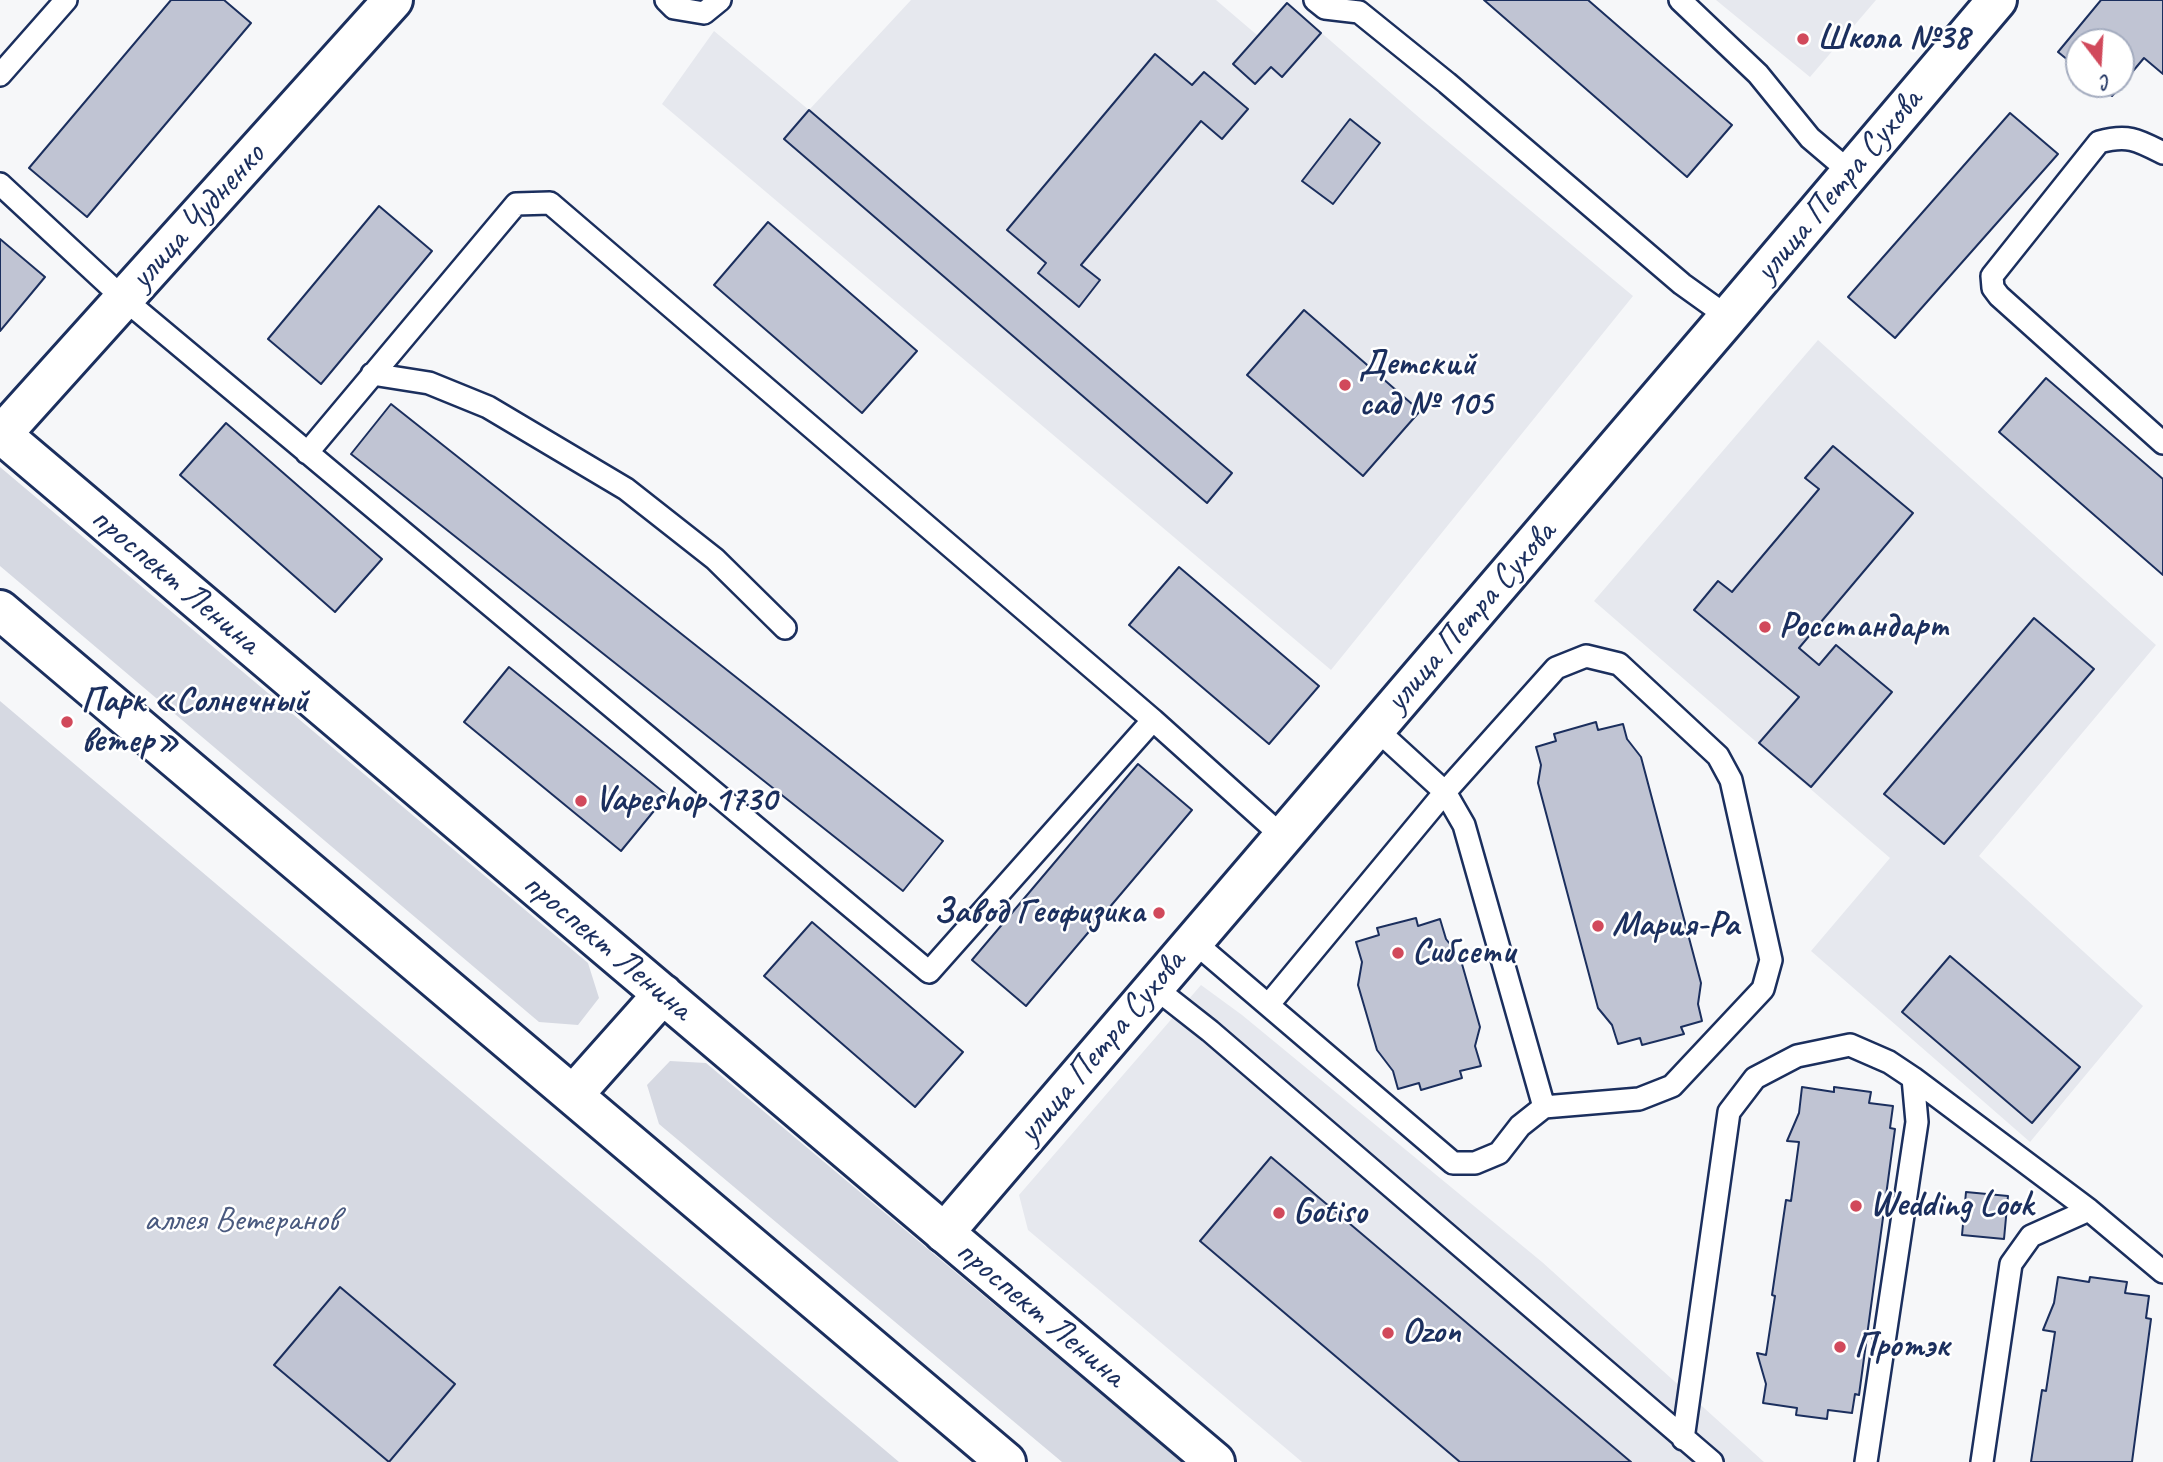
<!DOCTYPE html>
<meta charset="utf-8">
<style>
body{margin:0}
#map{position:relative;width:2163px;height:1462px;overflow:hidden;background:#f6f7f9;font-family:Caveat,sans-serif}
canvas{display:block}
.north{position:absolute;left:2065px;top:28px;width:70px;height:70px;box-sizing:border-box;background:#fff;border:2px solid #a4acbf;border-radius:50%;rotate:163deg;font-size:19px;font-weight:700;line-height:28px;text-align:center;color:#1b2f5e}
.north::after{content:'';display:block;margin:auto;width:24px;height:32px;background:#d1495b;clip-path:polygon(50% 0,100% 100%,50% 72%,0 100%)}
</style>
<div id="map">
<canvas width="2163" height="1462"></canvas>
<div class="north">С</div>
</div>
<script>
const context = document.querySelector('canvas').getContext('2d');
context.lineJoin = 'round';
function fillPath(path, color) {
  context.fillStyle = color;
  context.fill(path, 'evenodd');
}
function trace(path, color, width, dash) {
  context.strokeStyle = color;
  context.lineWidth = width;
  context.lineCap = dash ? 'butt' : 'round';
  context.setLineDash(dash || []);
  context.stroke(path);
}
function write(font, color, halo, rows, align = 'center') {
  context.font = font + ' Caveat,sans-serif';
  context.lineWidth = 5;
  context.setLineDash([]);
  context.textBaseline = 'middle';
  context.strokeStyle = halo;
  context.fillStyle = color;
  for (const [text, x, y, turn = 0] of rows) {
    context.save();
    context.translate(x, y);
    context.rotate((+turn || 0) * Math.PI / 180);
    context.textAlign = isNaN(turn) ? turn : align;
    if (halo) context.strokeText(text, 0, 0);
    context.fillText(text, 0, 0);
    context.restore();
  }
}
fillPath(new Path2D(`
 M 911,0 L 1216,0 L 1257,35 L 1287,3 L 1422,120 L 1633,296 L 1331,670 L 662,104 L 714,31 L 809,110 Z
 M 1716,0 L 1876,0 L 1810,77 Z
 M 1818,340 L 2156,645 L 1979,856 L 2143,1006 L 2030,1142 L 1811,951 L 1890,858 L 1594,601 Z
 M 1201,985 L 1242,1015 L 1542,1262 L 1764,1462 L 1302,1462 L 1028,1230 L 1019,1195 Z`), '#e6e8ee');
fillPath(new Path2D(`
 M 0,467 L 588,963 L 599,998 L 578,1025 L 539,1022 L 0,566 Z
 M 0,701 L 899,1462 L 0,1462 Z
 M 670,1061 L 706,1063 L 1182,1462 L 1062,1462 L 659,1124 L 647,1085 Z`), '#d6d9e2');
const building = new Path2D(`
 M 171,0 L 224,0 L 251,23 L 87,217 L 29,168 Z
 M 1484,0 L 1588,0 L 1732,125 L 1687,177 Z
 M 2101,0 L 2163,0 L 2163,74 L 2144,58 L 2112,96 L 2097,84 L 2121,84 L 2121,42 L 2079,42 L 2079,69 L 2058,52 Z
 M 1287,3 L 1321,33 L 1282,77 L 1271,67 L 1255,84 L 1233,64 Z
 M 1155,54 L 1192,85 L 1204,72 L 1248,109 L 1222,139 L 1201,121 L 1081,265 L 1100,280 L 1079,307 L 1038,273 L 1046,263 L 1007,230 Z
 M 809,110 L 1232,473 L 1207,503 L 784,139 Z
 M 2010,113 L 2058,154 L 1895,338 L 1848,297 Z
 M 1350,119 L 1380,143 L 1333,204 L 1302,181 Z
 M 379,206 L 432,251 L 321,384 L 268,339 Z
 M 768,222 L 917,351 L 862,413 L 714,285 Z
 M 0,239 L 45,277 L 0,331 Z
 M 1304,310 L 1420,411 L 1363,476 L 1247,375 Z
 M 2046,378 L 2163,479 L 2163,575 L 1999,432 Z
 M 391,404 L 943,841 L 903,891 L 351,454 Z
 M 226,423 L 382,559 L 335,612 L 180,475 Z
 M 1833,446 L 1913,513 L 1799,648 L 1819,665 L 1836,645 L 1892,692 L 1811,787 L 1759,743 L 1799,697 L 1694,610 L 1718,581 L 1732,592 L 1819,489 L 1805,478 Z
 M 1179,567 L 1319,686 L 1269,744 L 1129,625 Z
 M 2034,618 L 2094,669 L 1944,844 L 1884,794 Z
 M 509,667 L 667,795 L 621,851 L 464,722 Z
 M 1596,722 L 1598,730 L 1623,724 L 1627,739 L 1641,757 L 1701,983 L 1698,1004 L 1702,1021 L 1681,1027 L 1684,1034 L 1642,1045 L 1640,1038 L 1618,1044 L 1612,1025 L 1598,1008 L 1538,783 L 1541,765 L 1536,747 L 1556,741 L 1554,734 Z
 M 1138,764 L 1192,810 L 1026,1006 L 972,960 Z
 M 1416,918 L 1418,926 L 1440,919 L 1446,939 L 1460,957 L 1480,1027 L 1475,1046 L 1481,1066 L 1460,1071 L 1462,1078 L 1421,1090 L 1419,1083 L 1398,1089 L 1393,1071 L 1377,1050 L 1358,985 L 1362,962 L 1356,942 L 1379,935 L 1377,928 Z
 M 812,922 L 963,1052 L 915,1107 L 764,976 Z
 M 1950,956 L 2080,1067 L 2032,1123 L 1902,1012 Z
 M 1802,1087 L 1834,1092 L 1834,1087 L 1871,1092 L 1869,1103 L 1893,1106 L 1890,1128 L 1895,1129 L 1859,1395 L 1855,1394 L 1852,1413 L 1828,1410 L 1827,1419 L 1796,1415 L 1797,1408 L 1763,1403 L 1766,1384 L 1757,1353 L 1766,1355 L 1775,1296 L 1772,1295 L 1786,1200 L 1791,1201 L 1799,1142 L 1787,1141 L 1799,1113 Z
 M 1271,1157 L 1631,1462 L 1460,1462 L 1200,1241 Z
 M 1966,1192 L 2008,1196 L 2004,1239 L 1962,1235 Z
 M 2058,1277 L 2089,1282 L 2090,1277 L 2127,1282 L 2125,1293 L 2149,1296 L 2146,1318 L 2151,1319 L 2132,1462 L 2031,1462 L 2042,1390 L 2046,1391 L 2055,1332 L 2043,1330 L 2054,1303 Z
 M 340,1287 L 455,1384 L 389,1462 L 274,1365 Z`);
fillPath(building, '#c0c4d3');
trace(building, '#1b2f5e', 2);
const lane = new Path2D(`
 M 666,0 L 674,8 L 704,13 L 720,0
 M 1315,0 L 1325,8 L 1359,12 L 1447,83 L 1682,284 L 1728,317
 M 1680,0 L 1758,74 L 1810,138 L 1850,172
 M 0,75 L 66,0
 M 2163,153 C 2138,140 2128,134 2099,142 L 1992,276 L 1993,288 L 1999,296 L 2163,443
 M 0,184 L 124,299 L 929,972 L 1153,720
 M 372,374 L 429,383 L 488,407 L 626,489 L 715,559 L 785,628
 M 307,453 L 516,204 L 550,203 L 1153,720 L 1282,836
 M 1375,728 L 1445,792 L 1464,825 L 1544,1107
 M 1193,941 L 1453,1163 L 1475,1163 L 1499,1153 L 1520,1126 L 1544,1107 L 1639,1099 L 1672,1086 L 1763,989 L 1771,960 L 1731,780 L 1718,756 L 1619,664 L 1586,656 L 1556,668 L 1445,792 L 1269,1004
 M 1154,987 L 1210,1031 L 1712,1462
 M 1913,1078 L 2089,1210
 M 1683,1439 L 1729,1112 L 1755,1078 L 1797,1056 L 1850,1045 L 1889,1062 L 1913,1078 L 1917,1122 L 1866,1462
 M 1982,1462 L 2011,1264 L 2031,1236 L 2089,1210 L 2163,1272`);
const street = new Path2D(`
 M 2,434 L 393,0`);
const secondary = new Path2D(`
 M 944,1233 L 1728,317 L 1997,0`);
const primary = new Path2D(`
 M 0,433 L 1215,1462
 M 0,610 L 1006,1462
 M 573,1095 L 663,994`);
trace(lane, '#1b2f5e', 26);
trace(street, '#1b2f5e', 44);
trace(secondary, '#1b2f5e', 44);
trace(primary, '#1b2f5e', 44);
trace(lane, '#fff', 21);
trace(street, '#fff', 38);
trace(secondary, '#fff', 38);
trace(primary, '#fff', 38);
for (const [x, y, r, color] of [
 [1803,39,7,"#d1495b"],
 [1345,385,7,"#d1495b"],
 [1765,627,7,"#d1495b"],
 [67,722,7,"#d1495b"],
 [581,801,7,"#d1495b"],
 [1159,913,7,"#d1495b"],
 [1598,926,7,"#d1495b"],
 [1398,953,7,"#d1495b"],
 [1856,1206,7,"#d1495b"],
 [1279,1213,7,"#d1495b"],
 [1388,1333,7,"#d1495b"],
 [1840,1347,7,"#d1495b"]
]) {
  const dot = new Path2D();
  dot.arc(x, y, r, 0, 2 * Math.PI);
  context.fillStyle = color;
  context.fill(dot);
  trace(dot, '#fff', 2.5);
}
write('bold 35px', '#1b2f5e', '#fff', [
 ["Школа №38",1817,39],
 ["Детский",1359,365],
 ["сад № 105",1359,405],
 ["Росстандарт",1779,627],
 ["Парк «Солнечный",81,702],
 ["ветер»",81,742],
 ["Vapeshop 1730",595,801],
 ["Завод Геофизика",1145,913,"right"],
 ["Мария-Ра",1612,926],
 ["Сибсети",1412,953],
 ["Wedding Look",1870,1206],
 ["Gotiso",1293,1213],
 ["Ozon",1402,1333],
 ["Протэк",1854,1347]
], 'left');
write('35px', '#1b2f5e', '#fff', [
 ["улица Петра Сухова",1839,186,-50],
 ["улица Чудненко",198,217,-48],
 ["проспект Ленина",175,581,40],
 ["улица Петра Сухова",1471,617,-49],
 ["проспект Ленина",607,947,40],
 ["улица Петра Сухова",1102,1047,-50],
 ["проспект Ленина",1040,1314,40]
]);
write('35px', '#4a5a7f', '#fff', [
 ["аллея Ветеранов",241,1221]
]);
</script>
